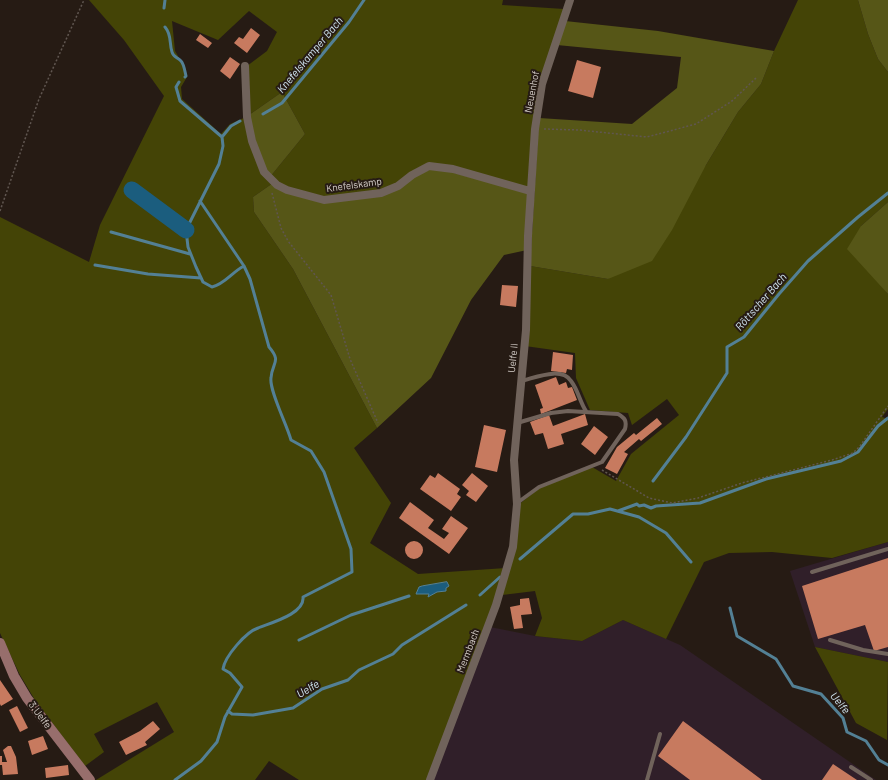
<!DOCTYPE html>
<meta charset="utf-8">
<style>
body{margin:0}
canvas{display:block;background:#261b14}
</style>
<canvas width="888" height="780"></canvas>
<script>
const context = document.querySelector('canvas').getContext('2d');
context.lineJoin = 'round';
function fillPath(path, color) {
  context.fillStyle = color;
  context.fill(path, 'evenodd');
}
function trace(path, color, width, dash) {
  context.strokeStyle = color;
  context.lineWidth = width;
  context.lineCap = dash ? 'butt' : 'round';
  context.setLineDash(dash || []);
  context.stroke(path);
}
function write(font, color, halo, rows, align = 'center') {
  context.font = font + ' Barlow,sans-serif';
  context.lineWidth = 4;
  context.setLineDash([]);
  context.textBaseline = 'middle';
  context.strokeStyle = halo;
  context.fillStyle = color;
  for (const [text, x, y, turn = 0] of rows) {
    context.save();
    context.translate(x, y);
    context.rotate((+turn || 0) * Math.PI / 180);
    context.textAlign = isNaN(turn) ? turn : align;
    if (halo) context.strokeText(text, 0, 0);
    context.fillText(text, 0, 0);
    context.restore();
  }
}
fillPath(new Path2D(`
 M 888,542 L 888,662 L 815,647 L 790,571 Z
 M 623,620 L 680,645 L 876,780 L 431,780 L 490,627 L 535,636 L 582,641 Z`), '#301f29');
fillPath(new Path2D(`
 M 89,0 L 503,0 L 502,5 L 564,9 C 553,41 541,74 536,109 C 532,135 531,162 529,188 L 474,175 L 453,167 L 436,165 L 429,165 L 420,168 L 390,189 L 325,199 L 288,189 L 278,184 L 270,177 L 305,134 L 282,92 L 249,115 L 247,66 L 267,51 L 277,32 L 249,11 L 218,40 L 172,21 L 175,51 L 184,66 L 187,77 L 181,87 L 182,99 L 221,134 L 230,124 L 246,117 C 250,140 254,168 273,183 L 253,197 L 254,212 L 293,269 L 377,428 L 354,448 L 391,503 L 370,543 L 418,574 L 506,568 L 484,632 L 428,780 L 299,780 L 269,761 L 255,780 L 96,780 L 174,732 L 157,702 L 94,734 L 104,752 L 85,766 L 35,700 L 20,675 L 0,633 L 0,217 L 89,262 L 100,225 L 164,96 L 124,40 Z
 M 798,0 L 858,0 L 868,34 L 878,59 L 888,72 L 888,202 L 861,226 L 873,275 L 888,294 L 888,409 L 882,417 L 888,419 L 888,542 L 832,558 L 772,552 L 729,553 L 704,562 L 666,639 L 623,620 L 582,641 L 535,636 L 542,618 L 535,591 L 502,595 L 518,505 L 540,488 L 592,467 L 616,481 L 631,454 L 679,415 L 667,399 L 632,425 L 628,413 L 590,410 L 576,378 L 575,353 L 525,346 L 530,266 L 608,279 L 706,165 L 738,112 L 761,84 L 774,51 Z
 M 815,647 L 888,662 L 887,740 L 856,723 Z`), '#444406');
fillPath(new Path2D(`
 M 858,0 L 888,0 L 888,72 L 878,59 L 868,34 Z
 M 565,21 L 658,31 L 774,51 L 761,84 L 738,112 L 706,165 L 672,230 L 652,261 L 608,279 L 530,266 L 539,118 L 632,124 L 677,88 L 681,57 L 557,45 Z
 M 282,92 L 305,134 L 270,177 L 262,168 L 249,115 Z
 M 436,168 L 529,193 L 527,250 L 504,255 L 471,300 L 431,378 L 377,428 L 293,269 L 254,212 L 253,197 L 273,183 L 306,198 L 370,195 L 413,175 Z
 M 888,202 L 888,294 L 847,249 L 861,226 Z`), '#565617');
const water = new Path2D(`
 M 447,582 L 449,586 L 446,588 L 446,591 L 437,592 L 428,597 L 429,594 L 416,594 L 419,587 L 422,586 Z`);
fillPath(water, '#1b5d7e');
trace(water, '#538095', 1);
trace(new Path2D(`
 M 164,8 L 165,0
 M 165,27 C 172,35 169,43 172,52 C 173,57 177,57 181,61 C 184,64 185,72 186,76 L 185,77
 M 179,82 L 176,87 L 180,101 L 222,137
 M 263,114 L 282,103 L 349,22 L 364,0
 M 222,137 L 231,126 L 240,121
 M 200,201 L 244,266
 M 111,232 L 190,254
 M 95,265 L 148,274 L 201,278
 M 653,481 L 686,437 L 727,373 L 727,347 L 744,337 L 779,294 L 808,261 L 858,217 L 888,193
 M 618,511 L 637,504 L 639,506 L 644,505 L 651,508 L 656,506 L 700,503 L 766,479 L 841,461 L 858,452 L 878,426 L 888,418
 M 520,559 L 573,514 L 588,514 L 610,509 L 639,517 L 666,533 L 691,562
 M 480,595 L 500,577
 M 730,608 L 737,636 L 776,659 L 793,686 L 821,694 L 843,718 L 847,732 L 866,741 L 879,760 L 888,765
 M 299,640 L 351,615 L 409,596
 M 228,711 L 232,714 L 253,715 L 293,708 L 322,689 L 348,680 L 359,670 L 393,654 L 402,645 L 466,605
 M 175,780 L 201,761 L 217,742 L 225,717 L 242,687 L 230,673 L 223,669 C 225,656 246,632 258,628 C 270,623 305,614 303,597 L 352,572 L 351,549 L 324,472 L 311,451 L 291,440 C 287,425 269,390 271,378 C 272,362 282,362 269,347 L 250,279 L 244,266 C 232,272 225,284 212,287 L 203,282 L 196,267 L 188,247 L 186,230 L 219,164 L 223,146 L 222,137`), '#538095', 3);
trace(new Path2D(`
 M 132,190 L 186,230`), '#1b5d7e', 17);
fillPath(new Path2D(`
 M 251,28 L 260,35 L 247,53 L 234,43 L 239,37 L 243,39 Z
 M 200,34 L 212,43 L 208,48 L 196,40 Z
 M 230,57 L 240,64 L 230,79 L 220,71 Z
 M 577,60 L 601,67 L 593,98 L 568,91 Z
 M 502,285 L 518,286 L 516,307 L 500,305 Z
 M 553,352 L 573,355 L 572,370 L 567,369 L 566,373 L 551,371 Z
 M 556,377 L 559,385 L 566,382 L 568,388 L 572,387 L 577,400 L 541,414 L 540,409 L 543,408 L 535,385 Z
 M 585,414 L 588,425 L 561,434 L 564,444 L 548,449 L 543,433 L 535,435 L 530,422 L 549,415 L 553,426 Z
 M 657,418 L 662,424 L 641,441 L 639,439 L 624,452 L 628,454 L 617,474 L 605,468 L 617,447 L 634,433 L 636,435 Z
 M 484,425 L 506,430 L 497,472 L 475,467 Z
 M 594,426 L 608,437 L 595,455 L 581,444 Z
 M 438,473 L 460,489 L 457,494 L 461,497 L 451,511 L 420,489 L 430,475 L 435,478 Z
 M 472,473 L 488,486 L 476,502 L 466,495 L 469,491 L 462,485 Z
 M 410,502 L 434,520 L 428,528 L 444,539 L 449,533 L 442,529 L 451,516 L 468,528 L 449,554 L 399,518 Z
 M405 550a9 9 0 1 1 18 0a9 9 0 1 1-18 0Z
 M 888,558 L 888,647 L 874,651 L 865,625 L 818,639 L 802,586 Z
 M 529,598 L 532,614 L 521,615 L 523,628 L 514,629 L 510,607 L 520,605 L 520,599 Z
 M 0,680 L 13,699 L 1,706 L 0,704 Z
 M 17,706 L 28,728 L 20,732 L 9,710 Z
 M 153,721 L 160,729 L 145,742 L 147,745 L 126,755 L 119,742 L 140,731 Z
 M 683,721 L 762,780 L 690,780 L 658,756 Z
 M 43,736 L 48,749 L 32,755 L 28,741 Z
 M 8,746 L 11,746 L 16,757 L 18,774 L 3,775 L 2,765 L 0,765 L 0,756 L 2,756 L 2,762 L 7,762 L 3,750 Z
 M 833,764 L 857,780 L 822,780 Z
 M 68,765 L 69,775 L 46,778 L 45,768 Z`), '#c77a5f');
trace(new Path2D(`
 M 544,129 L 579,130 L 647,137 L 696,124 L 732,101 L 756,78
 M 272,193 L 281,228 L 288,241 L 331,295 L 350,359 L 378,423
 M 0,211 L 39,99 L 84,0
 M 602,470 L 649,498 L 672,503 L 698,498 L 742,483 L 832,460 L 853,453 L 860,446 L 888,406`), '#605650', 1.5, [2, 2]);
trace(new Path2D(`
 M 521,381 C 535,378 561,366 571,381 C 578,390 580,402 586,411
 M 517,503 L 539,487 L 602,462 L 625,429 C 627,421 625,418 618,414 L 568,411 L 551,413 L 517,423
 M 812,572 L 888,549
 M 830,640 L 863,650 L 888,654
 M 851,767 L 871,780
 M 647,780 L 660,734`), '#70635b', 4);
trace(new Path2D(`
 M 245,66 L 247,117 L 252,141 L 264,172 L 277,185 L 287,190 L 324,200 L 381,193 L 398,186 L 412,175 L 429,166 L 453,169 L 530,191
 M 430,780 L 496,605 L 513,547 L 517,504 L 514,460 L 526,330 L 528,236 L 535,129 L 542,84 L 570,0`), '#70635b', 8);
trace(new Path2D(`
 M 0,643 L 14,676 L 27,698 L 90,780`), '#976e6c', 10);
write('10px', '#d7d0cb', '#261b14', [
 ["Neuenhof",532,92,-79],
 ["Knefelskamp",354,185,-8],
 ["Uelfe II",513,358,-84],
 ["Mermbach",468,651,-69],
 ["3.Uelfe",40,715,53]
]);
write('italic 11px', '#d2e6f2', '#261b14', [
 ["Knefelskamper Bach",310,55,-50],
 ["Röttscher Bach",761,302,-49],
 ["Uelfe",308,689,-31],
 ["Uelfe",840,703,51]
]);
</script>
